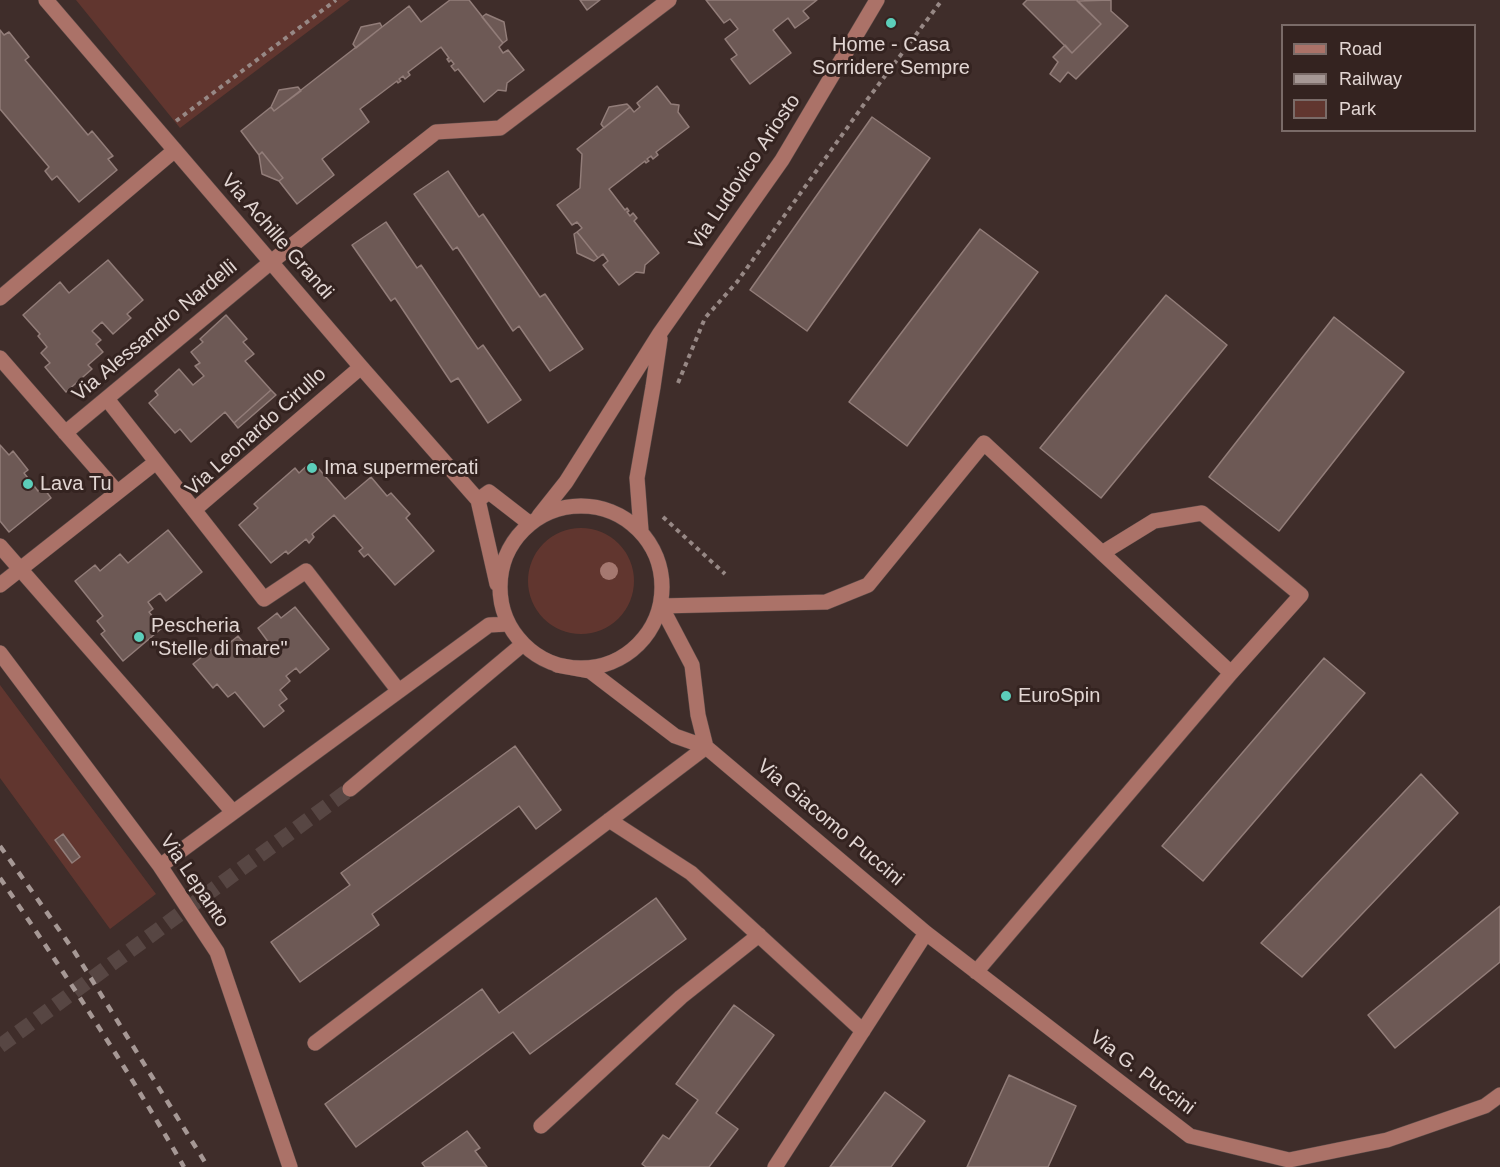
<!DOCTYPE html>
<style>
body{margin:0}
#map{position:relative;width:1500px;height:1167px;overflow:hidden;background:#3f2d2a;font-family:Arial,sans-serif}
canvas{display:block}
.legend{position:absolute;left:1281px;top:24px;width:195px;height:108px;box-sizing:border-box;background:#342320;border:2px solid #7a6b68;margin:0;padding:8px 10px;list-style:none;font-size:18px;color:#e2d6d3}
.legend li{display:flex;align-items:center;gap:12px;height:30px}
.legend b{width:30px;border:2px solid #7a6b68}
</style>
<div id="map">
<canvas width="1500" height="1167"></canvas>
<ul class="legend">
<li><b style="height:8px;background:#ab7268"></b>Road</li>
<li><b style="height:8px;background:#a69895"></b>Railway</li>
<li><b style="height:16px;background:#61362f"></b>Park</li>
</ul>
</div>
<script>
const context = document.querySelector('canvas').getContext('2d');
context.lineJoin = 'round';
function fillPath(path, color) {
  context.fillStyle = color;
  context.fill(path, 'evenodd');
}
function trace(path, color, width, dash) {
  context.strokeStyle = color;
  context.lineWidth = width;
  context.lineCap = dash ? 'butt' : 'round';
  context.setLineDash(dash || []);
  context.stroke(path);
}
function write(font, color, halo, rows, align = 'center') {
  context.font = font + ' Arial,sans-serif';
  context.lineWidth = 6;
  context.setLineDash([]);
  context.textBaseline = 'middle';
  context.strokeStyle = halo;
  context.fillStyle = color;
  for (const [text, x, y, turn = 0] of rows) {
    context.save();
    context.translate(x, y);
    context.rotate((+turn || 0) * Math.PI / 180);
    context.textAlign = isNaN(turn) ? turn : align;
    if (halo) context.strokeText(text, 0, 0);
    context.fillText(text, 0, 0);
    context.restore();
  }
}
fillPath(new Path2D(`
 M 76,0 L 350,0 L 180,128 Z
 M528 581a53 53 0 1 1 106 0a53 53 0 1 1-106 0Z
 M 0,685 L 156,894 L 110,929 L 0,778 Z`), '#61362f');
const building = new Path2D(`
 M 450,0 L 469,0 L 503,43 L 499,47 L 503,53 L 508,50 L 524,70 L 507,83 L 506,91 L 498,90 L 484,102 L 458,69 L 455,71 L 451,66 L 454,64 L 451,60 L 449,62 L 447,59 L 449,58 L 441,47 L 408,72 L 410,75 L 405,79 L 403,76 L 399,79 L 401,81 L 398,83 L 397,81 L 360,109 L 369,122 L 322,159 L 334,175 L 297,204 L 279,181 L 283,178 L 262,152 L 259,155 L 241,131 L 271,107 L 274,111 L 409,6 L 421,22 Z
 M 580,0 L 600,0 L 587,10 Z
 M 706,0 L 817,0 L 803,11 L 809,18 L 795,28 L 788,18 L 773,30 L 791,53 L 750,84 L 731,59 L 737,55 L 725,39 L 738,29 L 730,19 L 724,23 Z
 M 1027,0 L 1077,0 L 1101,24 L 1072,53 L 1023,4 Z
 M 1111,0 L 1111,11 L 1128,26 L 1076,79 L 1068,72 L 1060,82 L 1050,74 L 1058,62 L 1053,57 L 1065,45 L 1072,53 L 1101,24 L 1077,1 Z
 M 486,14 L 504,22 L 507,40 L 503,43 L 482,17 Z
 M 380,23 L 382,27 L 356,48 L 353,44 L 361,27 Z
 M 0,30 L 4,35 L 9,32 L 29,57 L 25,60 L 88,135 L 92,131 L 113,156 L 108,159 L 117,170 L 79,202 L 57,176 L 52,180 L 45,171 L 49,167 L 0,109 Z
 M 657,86 L 671,104 L 679,105 L 678,112 L 689,127 L 656,152 L 658,155 L 653,159 L 651,156 L 647,159 L 649,161 L 646,163 L 645,161 L 609,189 L 625,210 L 627,208 L 629,211 L 627,212 L 630,216 L 633,213 L 637,218 L 634,221 L 659,253 L 645,265 L 644,273 L 636,272 L 619,285 L 603,265 L 608,261 L 603,254 L 598,258 L 577,232 L 582,228 L 577,222 L 572,225 L 557,205 L 580,188 L 582,154 L 577,149 L 630,107 L 634,112 L 640,107 L 637,103 Z
 M 298,87 L 301,91 L 274,111 L 271,107 L 279,90 Z
 M 627,104 L 630,107 L 604,128 L 601,124 L 609,107 Z
 M 872,117 L 930,158 L 807,331 L 750,290 Z
 M 262,152 L 283,178 L 279,181 L 262,174 L 259,155 Z
 M 448,171 L 479,217 L 483,214 L 540,297 L 545,294 L 583,349 L 550,371 L 519,326 L 513,331 L 457,247 L 453,250 L 414,194 Z
 M 386,222 L 417,268 L 421,265 L 478,349 L 483,345 L 521,400 L 488,423 L 458,378 L 451,382 L 395,298 L 391,301 L 352,245 Z
 M 980,229 L 1038,272 L 907,446 L 849,402 Z
 M 577,232 L 598,258 L 594,261 L 577,253 L 574,234 Z
 M 108,260 L 143,300 L 127,314 L 131,318 L 113,334 L 102,322 L 92,331 L 101,340 L 96,344 L 103,352 L 88,365 L 92,369 L 66,392 L 45,367 L 50,363 L 41,353 L 47,347 L 38,336 L 40,334 L 23,315 L 60,282 L 69,293 Z
 M 1166,295 L 1227,345 L 1101,498 L 1040,448 Z
 M 226,315 L 247,339 L 243,342 L 254,354 L 245,361 L 271,390 L 234,423 L 225,412 L 191,442 L 180,429 L 175,433 L 149,403 L 158,395 L 155,391 L 179,369 L 193,385 L 204,376 L 195,366 L 200,363 L 191,352 L 203,342 L 200,339 Z
 M 1334,317 L 1404,372 L 1279,531 L 1209,477 Z
 M 271,390 L 276,395 L 238,428 L 234,423 Z
 M 0,445 L 9,455 L 13,451 L 28,470 L 24,473 L 38,491 L 43,487 L 51,498 L 9,532 L 0,521 Z
 M 312,461 L 345,499 L 371,477 L 387,496 L 391,493 L 410,514 L 406,518 L 434,551 L 395,585 L 368,554 L 364,557 L 359,551 L 363,548 L 334,515 L 312,534 L 314,537 L 309,543 L 306,539 L 288,554 L 286,551 L 271,563 L 239,525 L 258,508 L 254,504 L 295,468 L 299,473 Z
 M 168,530 L 202,572 L 166,601 L 160,593 L 148,602 L 153,609 L 149,612 L 162,628 L 123,661 L 101,634 L 105,631 L 97,621 L 103,616 L 75,581 L 95,565 L 100,571 L 120,554 L 128,563 Z
 M 295,607 L 329,649 L 300,673 L 296,668 L 286,676 L 290,681 L 280,690 L 287,699 L 279,705 L 284,711 L 264,727 L 235,692 L 228,697 L 217,684 L 213,688 L 193,664 L 223,640 L 227,645 L 238,636 L 248,648 L 253,644 L 259,650 L 269,643 L 258,628 L 277,613 L 281,618 Z
 M 1324,658 L 1365,693 L 1203,881 L 1162,846 Z
 M 515,746 L 561,810 L 536,829 L 519,806 L 372,914 L 379,925 L 300,982 L 271,942 L 350,885 L 341,873 Z
 M 1421,774 L 1458,813 L 1302,977 L 1261,943 Z
 M 63,834 L 80,857 L 72,863 L 55,840 Z
 M 656,898 L 686,939 L 530,1054 L 513,1032 L 356,1147 L 325,1104 L 482,989 L 499,1013 Z
 M 1500,906 L 1500,962 L 1395,1048 L 1368,1015 Z
 M 734,1005 L 774,1035 L 716,1113 L 738,1129 L 709,1167 L 646,1167 L 642,1164 L 663,1135 L 669,1139 L 698,1100 L 676,1084 Z
 M 1009,1075 L 1076,1106 L 1048,1167 L 967,1167 Z
 M 885,1092 L 925,1121 L 891,1167 L 830,1167 Z
 M 467,1131 L 480,1148 L 475,1151 L 487,1167 L 425,1167 L 422,1163 Z`);
fillPath(building, '#6d5955');
trace(building, '#927d79', 1.5);
trace(new Path2D(`
 M 0,1046 L 350,789`), '#574643', 15, [15, 8]);
const minor = new Path2D(`
 M 46,0 L 361,367 L 478,500
 M 0,298 L 175,150
 M 0,358 L 117,492
 M 107,399 L 264,599 L 306,571 L 398,690
 M 65,433 L 271,262 L 436,132 L 500,128 L 669,0
 M 478,500 L 497,584
 M 478,500 L 489,492 L 529,523
 M500 587a81 81 0 1 1 162 0a81 81 0 1 1-162 0Z
 M 194,510 L 361,367
 M 539,516 L 566,482 L 660,333 L 782,160 L 877,0
 M 641,530 L 637,478 L 653,387 L 660,339
 M 0,546 L 233,812
 M 1102,553 L 1154,521 L 1202,513 L 1301,595 L 1231,673
 M 0,585 L 156,462
 M 0,653 L 160,866 L 217,952 L 290,1167
 M 557,665 L 590,671 L 675,736 L 706,747 L 926,933 L 1190,1136 L 1289,1160 L 1387,1140 L 1485,1106 L 1500,1095
 M 706,747 L 698,715 L 692,665 L 661,606 L 826,602 L 868,585 L 984,443 L 1231,673 L 976,972
 M 350,789 L 523,644
 M 609,820 L 691,873 L 863,1031
 M 160,866 L 489,625 L 508,624
 M 315,1043 L 706,747
 M 541,1126 L 681,997 L 759,935
 M 775,1167 L 926,933`);
trace(minor, '#5c4b48', 16);
trace(new Path2D(`
 M 176,121 L 336,0
 M 678,383 L 705,318 L 737,282 L 867,100 L 942,0
 M 663,517 L 725,574`), '#978885', 4, [4.5, 4.5]);
trace(minor, '#ab7268', 15);
trace(new Path2D(`
 M 0,846 L 74,951 L 208,1167
 M 0,878 C 64,972 127,1068 184,1167`), '#a69895', 4.5, [8, 8]);
context.fillStyle = '#a57870';
for (const [x, y] of [
 [609,571]
]) {
  context.beginPath();
  context.arc(x, y, 9, 0, 2 * Math.PI);
  context.fill();
}
for (const [x, y, r, color] of [
 [891,23,6,"#5cceba"],
 [312,468,6,"#5cceba"],
 [28,484,6,"#5cceba"],
 [139,637,6,"#5cceba"],
 [1006,696,6,"#5cceba"]
]) {
  const dot = new Path2D();
  dot.arc(x, y, r, 0, 2 * Math.PI);
  context.fillStyle = color;
  context.fill(dot);
  trace(dot, '#342320', 2);
}
write('20px', '#e2d6d3', '#342320', [
 ["Home - Casa",891,45,"center"],
 ["Sorridere Sempre",891,68,"center"],
 ["Ima supermercati",324,468],
 ["Lava Tu",40,484],
 ["Pescheria",151,626],
 ["\"Stelle di mare\"",151,649],
 ["EuroSpin",1018,696]
], 'left');
write('20px', '#e2d6d3', '#342320', [
 ["Via Ludovico Ariosto",745,172,-56],
 ["Via Achille Grandi",277,237,49],
 ["Via Alessandro Nardelli",155,331,-40],
 ["Via Leonardo Cirullo",256,432,-42],
 ["Via Giacomo Puccini",830,823,40],
 ["Via Lepanto",194,881,56],
 ["Via G. Puccini",1142,1073,37]
]);
</script>
